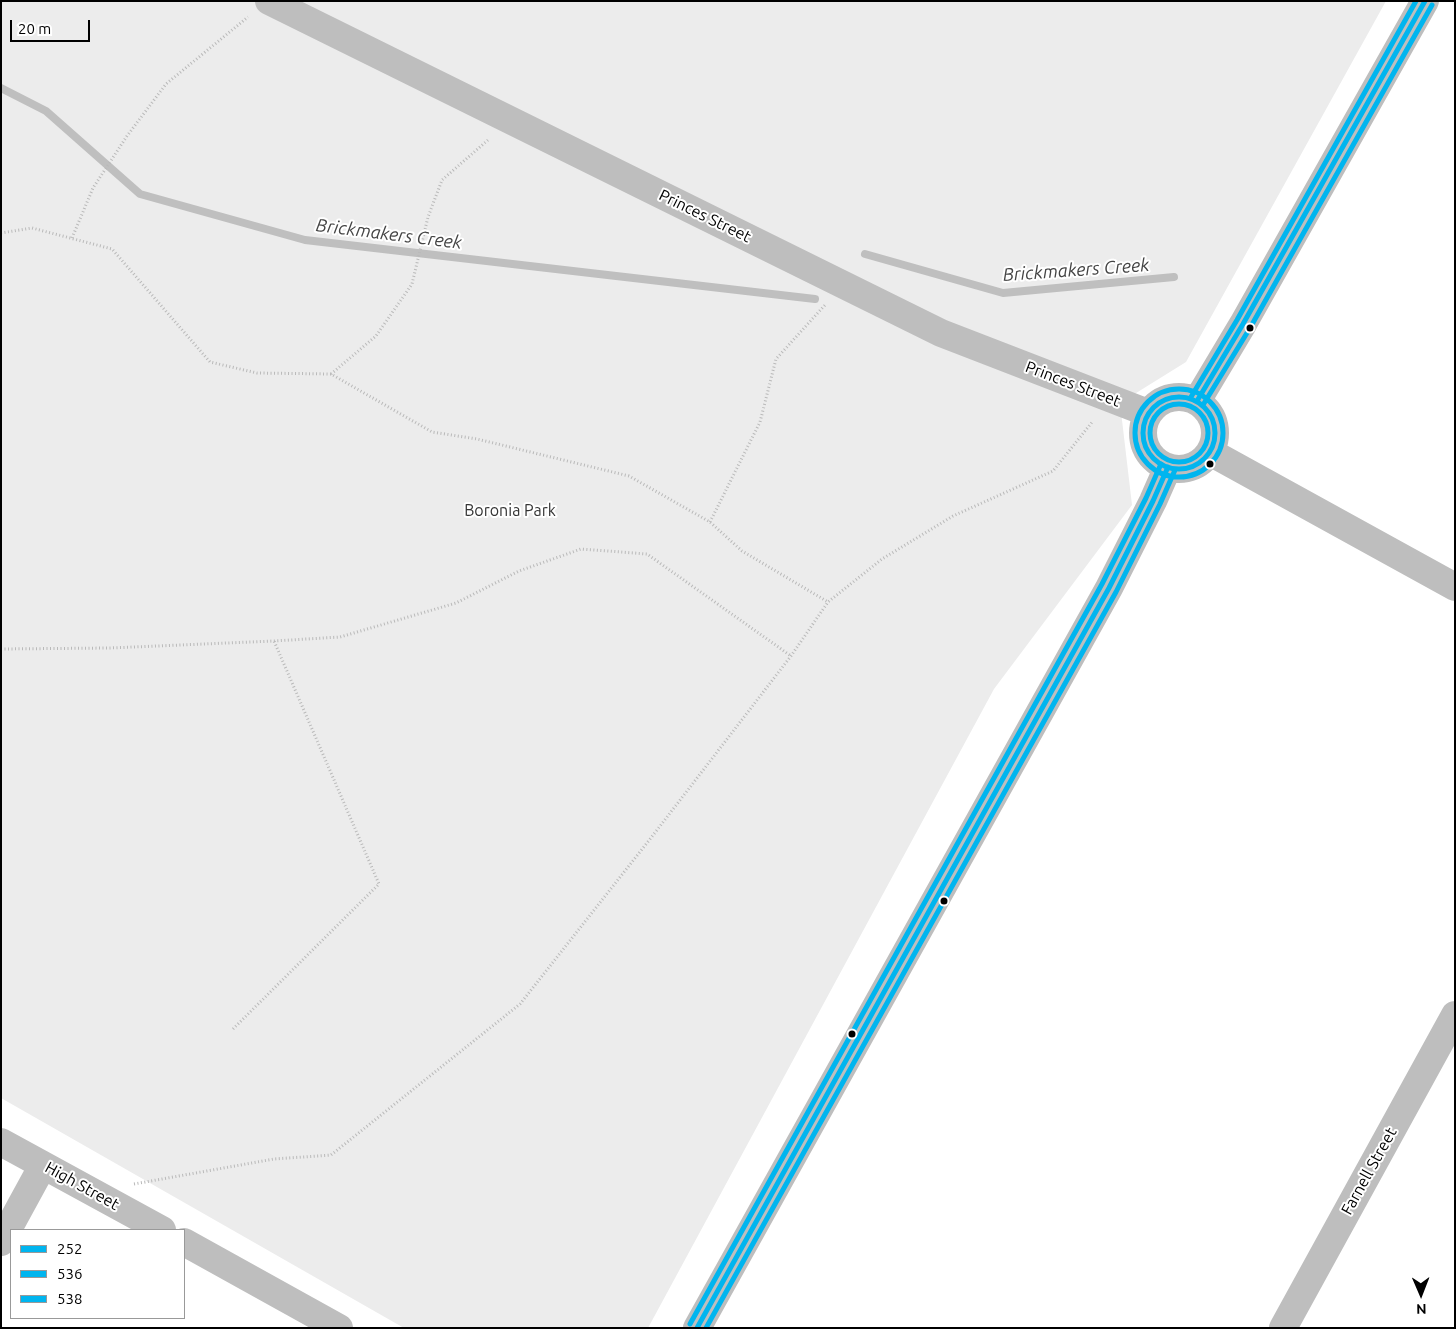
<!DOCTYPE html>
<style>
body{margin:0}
#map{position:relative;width:1456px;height:1329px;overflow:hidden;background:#fff;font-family:Ubuntu,sans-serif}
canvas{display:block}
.frame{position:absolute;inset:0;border:2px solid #000;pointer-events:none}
.legend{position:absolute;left:10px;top:1229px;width:175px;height:90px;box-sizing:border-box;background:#fff;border:1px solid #999;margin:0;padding:6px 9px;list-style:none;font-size:15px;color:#000}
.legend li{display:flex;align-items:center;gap:10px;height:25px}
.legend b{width:25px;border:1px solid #999}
.north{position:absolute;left:1396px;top:1269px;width:50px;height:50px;-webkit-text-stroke:4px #fff;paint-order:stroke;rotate:179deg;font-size:14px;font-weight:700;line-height:20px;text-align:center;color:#000}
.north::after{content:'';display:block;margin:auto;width:18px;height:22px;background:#000;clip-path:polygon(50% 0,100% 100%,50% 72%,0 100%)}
.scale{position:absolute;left:10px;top:20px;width:80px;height:22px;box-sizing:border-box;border:2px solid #000;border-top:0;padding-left:6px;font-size:15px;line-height:18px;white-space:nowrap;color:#000;-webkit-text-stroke:4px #fff;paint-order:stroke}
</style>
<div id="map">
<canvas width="1456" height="1329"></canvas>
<div class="frame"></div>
<ul class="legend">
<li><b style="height:6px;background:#00b5ef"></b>252</li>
<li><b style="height:6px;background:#00b5ef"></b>536</li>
<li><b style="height:6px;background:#00b5ef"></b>538</li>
</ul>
<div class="north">N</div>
<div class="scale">20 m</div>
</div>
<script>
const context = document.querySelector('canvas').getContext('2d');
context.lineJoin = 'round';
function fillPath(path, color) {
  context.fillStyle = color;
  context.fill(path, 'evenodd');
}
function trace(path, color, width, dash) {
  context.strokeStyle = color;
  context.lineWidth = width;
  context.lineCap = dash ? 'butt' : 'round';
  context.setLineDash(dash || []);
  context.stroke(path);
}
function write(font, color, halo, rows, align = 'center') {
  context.font = font + ' Ubuntu,sans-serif';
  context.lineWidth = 4;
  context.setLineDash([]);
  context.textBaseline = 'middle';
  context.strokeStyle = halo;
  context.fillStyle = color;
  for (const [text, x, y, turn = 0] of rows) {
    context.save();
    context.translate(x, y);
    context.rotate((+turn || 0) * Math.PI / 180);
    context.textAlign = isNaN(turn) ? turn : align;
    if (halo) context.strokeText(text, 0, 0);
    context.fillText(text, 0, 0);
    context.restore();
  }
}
fillPath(new Path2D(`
 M 1,1 L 1386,1 L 1186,362 L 1120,403 L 1132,505 L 994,689 L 648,1328 L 404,1328 L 1,1098 Z`), '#ececec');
trace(new Path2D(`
 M 1,88 L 46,111 L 140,194 L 305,240 L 815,299
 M 865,254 L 1003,293 L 1174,277`), '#bfbfbf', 8);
trace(new Path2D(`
 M 1,233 L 32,228 L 112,249 L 210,362 L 257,373 L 331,374 L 432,432 L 477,439 L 629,476 L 710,522 L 742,551 L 828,602
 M 72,238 L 93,188 L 127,136 L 166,84 L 248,17
 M 331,374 L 376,336 L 412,284 L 428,217 L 442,180 L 488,140
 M 710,522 L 760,422 L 776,359 L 825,305
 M 1,649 L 110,648 L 274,641 L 340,637 L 456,603 L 519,571 L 581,549 L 647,554 L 791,656
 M 233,1029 L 379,884 L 274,641
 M 134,1184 L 274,1159 L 331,1155 L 520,1004 L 647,843 L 791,656 L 828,602 L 882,559 L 953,516 L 1053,471 L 1093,421`), '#b9b9b9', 3, [1, 2.5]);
trace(new Path2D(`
 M 269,1 L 941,333 L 1148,413
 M1143 433a36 36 0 1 1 72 0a36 36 0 1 1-72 0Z
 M 1197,401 L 1243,324 L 1425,1
 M 1210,452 L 1455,587
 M 1,1142 L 162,1230
 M 1,1242 L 43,1165
 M 184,1242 L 339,1328
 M 697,1328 L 1109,588 L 1153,501 L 1168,467
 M 1283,1328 L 1455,1015`), '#bebebe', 28);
trace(new Path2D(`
 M1143 433a36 36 0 1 1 72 0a36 36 0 1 1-72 0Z
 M 1197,401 L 1243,324 L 1425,1
 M 697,1328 L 1109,588 L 1153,501 L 1168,467`), '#00b5ef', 5);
trace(new Path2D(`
 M1135 433a44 44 0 1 1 88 0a44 44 0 1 1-88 0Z
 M 1203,405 L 1250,328 L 1432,5
 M 706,1328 L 1116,592 L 1160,504 L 1175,470`), '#00b5ef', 5);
trace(new Path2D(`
 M 1191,397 L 1237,320 L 1416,1
 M1150 433a29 29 0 1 1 58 0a29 29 0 1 1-58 0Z
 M 690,1324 L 1102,584 L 1146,498 L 1161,464`), '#00b5ef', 5);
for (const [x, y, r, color] of [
 [1250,328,4.5,"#000"],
 [1210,464,4.5,"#000"],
 [944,901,4.5,"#000"],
 [852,1034,4.5,"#000"]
]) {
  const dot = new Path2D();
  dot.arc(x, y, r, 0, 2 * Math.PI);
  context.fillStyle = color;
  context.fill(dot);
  trace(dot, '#fff', 2);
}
write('16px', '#000', '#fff', [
 ["Princes Street",705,216,26],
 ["Princes Street",1073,384,21],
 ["Farnell Street",1369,1171,-61],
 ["High Street",82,1186,29]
]);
write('16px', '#333', '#fff', [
 ["Boronia Park",510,511]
]);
write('italic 18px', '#444', '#fff', [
 ["Brickmakers Creek",389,234,7],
 ["Brickmakers Creek",1076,270,-4]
]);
</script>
